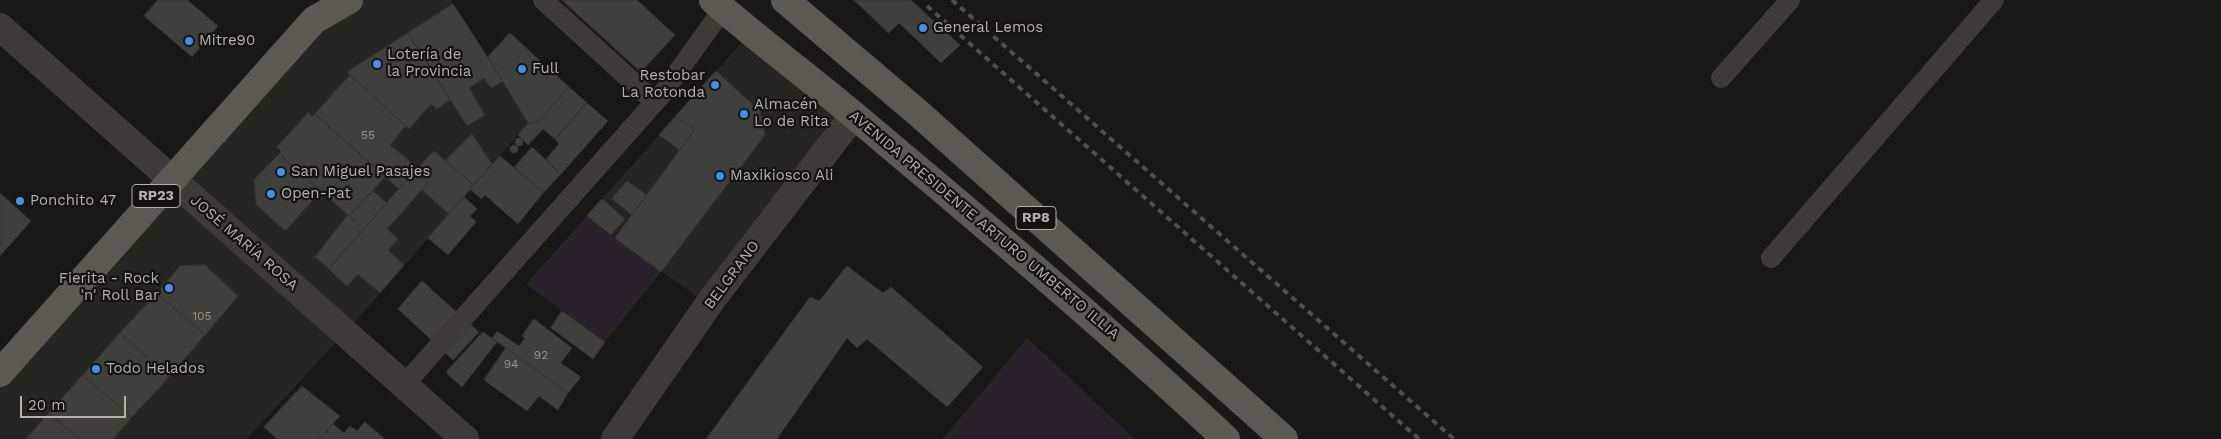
<!DOCTYPE html>
<meta charset="utf-8">
<style>
body{margin:0}
#map{position:relative;width:2221px;height:439px;overflow:hidden;background:#181816;font-family:"Work Sans",sans-serif}
canvas{display:block}
.scale{position:absolute;left:20px;top:396px;width:106px;height:22px;box-sizing:border-box;border:2px solid #b7b1a9;border-top:0;padding-left:6px;font-size:15px;line-height:18px;white-space:nowrap;color:#b7b1a9;-webkit-text-stroke:4px #131311;paint-order:stroke}
</style>
<div id="map">
<canvas width="2221" height="439"></canvas>
<div class="scale">20 m</div>
</div>
<script>
const context = document.querySelector('canvas').getContext('2d');
context.lineJoin = 'round';
function fillPath(path, color) {
  context.fillStyle = color;
  context.fill(path, 'evenodd');
}
function trace(path, color, width, dash) {
  context.strokeStyle = color;
  context.lineWidth = width;
  context.lineCap = dash ? 'butt' : 'round';
  context.setLineDash(dash || []);
  context.stroke(path);
}
function write(font, color, halo, rows, align = 'center') {
  context.font = font + ' "Work Sans",sans-serif';
  context.lineWidth = 4.5;
  context.setLineDash([]);
  context.textBaseline = 'middle';
  context.strokeStyle = halo;
  context.fillStyle = color;
  for (const [text, x, y, turn = 0] of rows) {
    context.save();
    context.translate(x, y);
    context.rotate((+turn || 0) * Math.PI / 180);
    context.textAlign = isNaN(turn) ? turn : align;
    if (halo) context.strokeText(text, 0, 0);
    context.fillText(text, 0, 0);
    context.restore();
  }
}
fillPath(new Path2D(`
 M 349,0 L 451,0 L 529,122 L 370,305 L 247,439 L 0,439 L 0,373 Z
 M 751,32 L 854,115 L 708,305 L 587,216 Z`), '#252522');
fillPath(new Path2D(`
 M 587,216 L 661,272 L 605,342 L 526,284 Z
 M 1027,338 L 1135,439 L 943,439 Z`), '#2a222b');
const building = new Path2D(`
 M 158,0 L 187,0 L 218,26 L 192,57 L 144,16 Z
 M 562,0 L 637,0 L 675,35 L 641,72 Z
 M 854,0 L 911,0 L 960,45 L 941,63 L 899,23 L 889,33 Z
 M 453,4 L 503,81 L 491,88 L 484,78 L 469,88 L 485,115 L 467,126 L 408,33 Z
 M 408,33 L 450,100 L 437,109 L 431,104 L 409,129 L 347,72 Z
 M 510,33 L 569,87 L 538,122 L 528,123 L 488,57 Z
 M 716,71 L 760,111 L 765,135 L 661,272 L 615,238 L 695,129 L 675,117 Z
 M 350,75 L 406,126 L 390,145 L 418,168 L 399,189 L 315,114 Z
 M 569,87 L 587,103 L 555,139 L 543,129 L 528,145 L 518,135 L 528,123 L 538,122 Z
 M 587,103 L 608,121 L 561,174 L 546,159 L 559,144 L 555,139 Z
 M 309,112 L 312,117 L 315,114 L 385,177 L 349,216 L 279,154 L 281,151 L 277,147 Z
 M 675,117 L 695,129 L 680,150 L 659,135 Z
 M 472,134 L 492,164 L 474,185 L 445,161 Z
 M515 142a4 4 0 1 1 8 0a4 4 0 1 1-8 0Z
 M510 149a4 4 0 1 1 8 0a4 4 0 1 1-8 0Z
 M 532,147 L 561,174 L 544,192 L 514,168 Z
 M 434,151 L 474,185 L 449,214 L 422,190 L 428,183 L 415,171 Z
 M 279,154 L 321,191 L 285,231 L 256,204 L 254,180 Z
 M 500,156 L 544,192 L 518,224 L 485,195 L 481,199 L 470,189 Z
 M 415,171 L 428,183 L 387,229 L 398,239 L 388,250 L 404,265 L 380,293 L 358,274 L 347,286 L 329,269 Z
 M 627,181 L 647,195 L 632,215 L 612,199 Z
 M 373,191 L 387,203 L 364,229 L 349,216 Z
 M 0,193 L 31,221 L 0,256 Z
 M 464,197 L 477,209 L 470,216 L 476,222 L 448,255 L 428,238 Z
 M 602,199 L 625,219 L 611,235 L 587,216 Z
 M 348,215 L 364,229 L 329,269 L 315,257 Z
 M 205,265 L 238,296 L 205,335 L 157,293 L 180,266 Z
 M 847,266 L 883,293 L 891,287 L 983,367 L 947,407 L 867,339 L 857,348 L 847,338 L 777,439 L 706,439 L 810,297 L 819,301 Z
 M 422,281 L 479,332 L 453,360 L 398,309 Z
 M 157,293 L 205,335 L 169,377 L 120,333 Z
 M 562,311 L 605,342 L 593,359 L 551,328 Z
 M 534,319 L 572,348 L 561,363 L 581,377 L 568,393 L 492,338 L 497,331 L 519,346 L 525,338 L 522,336 Z
 M 483,332 L 497,342 L 462,387 L 447,374 L 447,371 Z
 M 120,333 L 169,377 L 132,417 L 83,375 Z
 M 506,348 L 568,393 L 558,410 L 539,396 L 527,411 L 484,380 Z
 M 83,375 L 132,417 L 113,439 L 80,439 L 49,413 Z
 M 302,386 L 340,416 L 319,439 L 277,439 L 264,427 Z
 M 49,413 L 80,439 L 26,439 Z
 M 365,422 L 385,439 L 319,439 L 333,424 L 344,433 L 350,426 L 357,431 Z`);
fillPath(building, '#3f3f3b');
trace(building, '#343330', 1);
trace(new Path2D(`
 M 543,0 L 655,102
 M 1721,78 L 1790,0
 M 1771,258 L 1994,0
 M 404,385 L 662,94 L 723,9`), '#3d3b37', 20);
trace(new Path2D(`
 M 0,27 L 465,439
 M 615,439 L 713,298 L 854,115`), '#3d3b37', 28);
trace(new Path2D(`
 M 713,0 C 759,41 809,77 856,117 C 981,222 1106,327 1226,439
 M 785,0 L 917,112 L 1284,439
 M 0,373 L 314,20 L 349,0`), '#5c5953', 28);
trace(new Path2D(`
 M 952,0 L 1454,439
 M 927,6 L 1419,439`), '#524f4a', 4, [6, 5]);
for (const [x, y, r, color] of [
 [923,28,5,"#3d91e9"],
 [189,41,5,"#3d91e9"],
 [377,64,5,"#3d91e9"],
 [522,69,5,"#3d91e9"],
 [715,85,5,"#3d91e9"],
 [744,114,5,"#3d91e9"],
 [281,172,5,"#3d91e9"],
 [720,176,5,"#3d91e9"],
 [271,194,5,"#3d91e9"],
 [20,201,5,"#3d91e9"],
 [169,288,5,"#3d91e9"],
 [96,369,5,"#3d91e9"]
]) {
  const dot = new Path2D();
  dot.arc(x, y, r, 0, 2 * Math.PI);
  context.fillStyle = color;
  context.fill(dot);
  trace(dot, '#131311', 2);
}
write('12px', '#99948e', null, [
 ["55",368,135],
 ["105",202,316],
 ["92",541,355],
 ["94",511,364]
]);
for (const [x, y, w] of [
 [156,196,48],
 [1036,218,40]
]) {
  const box = new Path2D();
  box.roundRect(x - w / 2, y - 11.5, w, 23, 4);
  context.fillStyle = '#131311';
  context.fill(box);
  trace(box, '#b7b1a9', 1);
}
write('bold 14px', '#b7b1a9', null, [
 ["RP23",156,196],
 ["RP8",1036,218]
]);
write('15px', '#b7b1a9', '#131311', [
 ["General Lemos",933,28],
 ["Mitre90",199,41],
 ["Lotería de",387,55],
 ["la Provincia",387,72],
 ["Full",532,69],
 ["Restobar",705,76,"right"],
 ["La Rotonda",705,93,"right"],
 ["Almacén",754,105],
 ["Lo de Rita",754,122],
 ["San Miguel Pasajes",291,172],
 ["Maxikiosco Ali",730,176],
 ["Open-Pat",281,194],
 ["Ponchito 47",30,201],
 ["Fierita - Rock",159,279,"right"],
 ["'n' Roll Bar",159,296,"right"],
 ["Todo Helados",106,369]
], 'left');
write('15px', '#b7b1a9', '#131311', [
 ["AVENIDA PRESIDENTE ARTURO UMBERTO ILLIA",984,225,40],
 ["JOSÉ MARÍA ROSA",244,243,41],
 ["BELGRANO",732,275,-53]
]);
</script>
